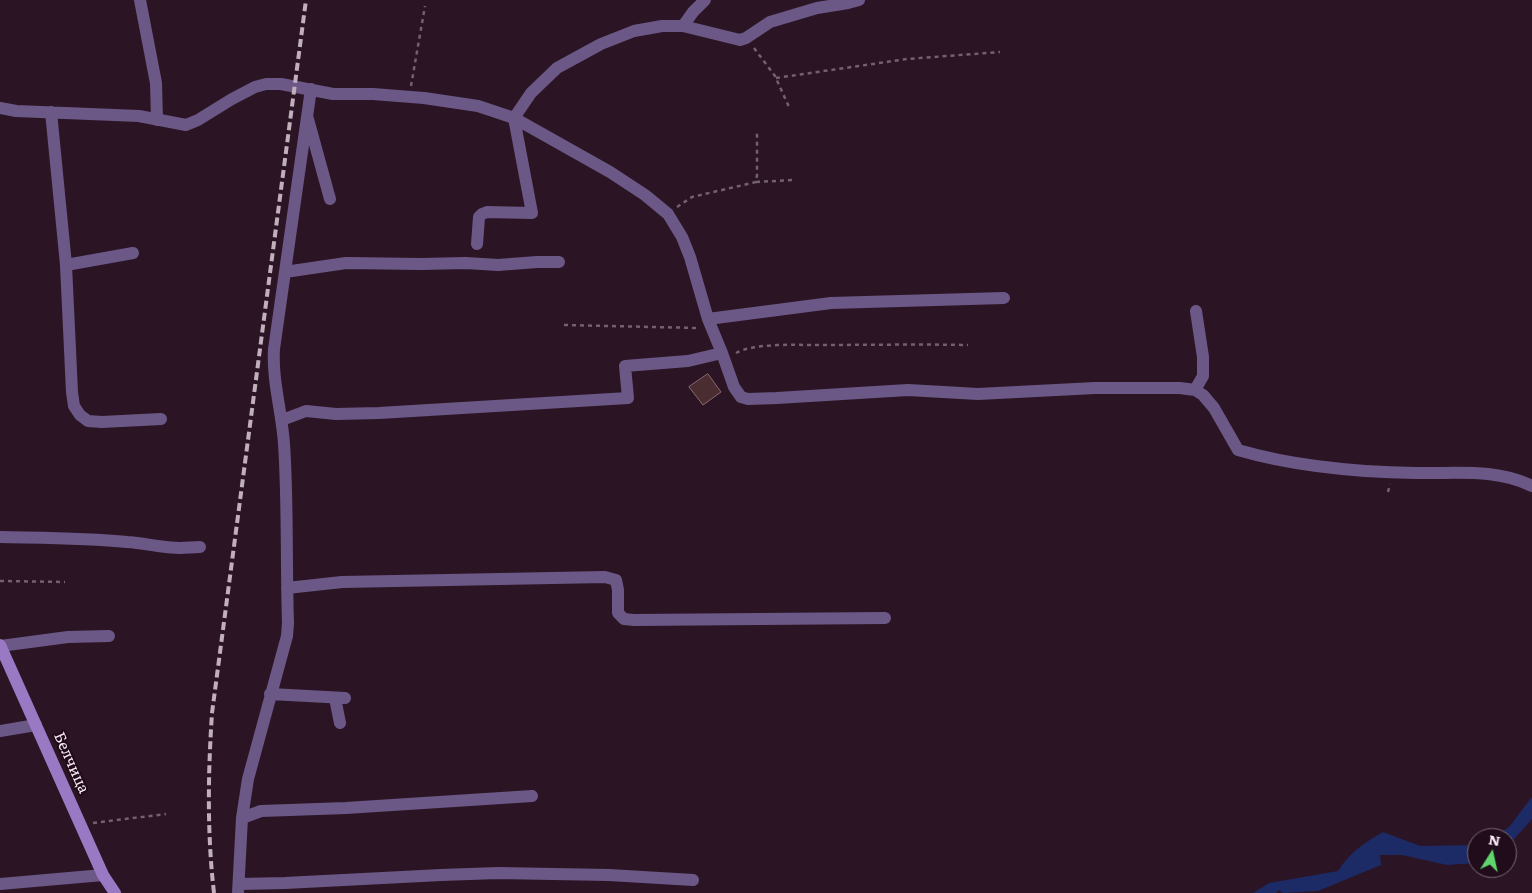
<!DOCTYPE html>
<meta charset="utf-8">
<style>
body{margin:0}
#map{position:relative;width:1532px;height:893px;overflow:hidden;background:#2b1525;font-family:Literata,serif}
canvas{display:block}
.north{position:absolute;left:1467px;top:828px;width:50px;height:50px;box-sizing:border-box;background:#210c1c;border:1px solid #796674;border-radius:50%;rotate:10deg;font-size:14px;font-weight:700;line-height:20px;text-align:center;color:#fcedf7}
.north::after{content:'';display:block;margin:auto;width:18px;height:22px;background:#5fd56b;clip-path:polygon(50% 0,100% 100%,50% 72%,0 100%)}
</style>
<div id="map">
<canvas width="1532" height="893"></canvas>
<div class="north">N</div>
</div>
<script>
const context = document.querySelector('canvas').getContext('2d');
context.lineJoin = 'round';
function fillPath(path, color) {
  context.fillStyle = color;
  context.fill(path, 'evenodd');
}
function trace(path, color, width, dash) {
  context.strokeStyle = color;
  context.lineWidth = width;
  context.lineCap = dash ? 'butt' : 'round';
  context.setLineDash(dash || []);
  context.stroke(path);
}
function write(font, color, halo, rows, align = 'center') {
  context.font = font + ' Literata,serif';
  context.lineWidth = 4.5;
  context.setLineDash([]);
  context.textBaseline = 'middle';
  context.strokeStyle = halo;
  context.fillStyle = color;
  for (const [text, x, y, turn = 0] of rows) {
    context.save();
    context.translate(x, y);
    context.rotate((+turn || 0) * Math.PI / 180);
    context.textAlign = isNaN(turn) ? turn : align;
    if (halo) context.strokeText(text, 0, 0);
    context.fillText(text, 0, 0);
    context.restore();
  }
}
fillPath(new Path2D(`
 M 1531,798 L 1532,798 L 1532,819 L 1507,847 L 1507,838 L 1495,838 L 1510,826 Z
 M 1383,832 L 1420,846 L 1477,845 L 1477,863 L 1447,865 L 1402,855 L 1380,855 L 1381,865 L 1318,891 L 1283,893 L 1279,890 L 1276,893 L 1253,893 L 1269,883 L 1338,871 C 1351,851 1363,844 1383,832 Z`), '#1c2a65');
const building = new Path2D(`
 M 708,374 L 721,392 L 703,405 L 689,387 Z`);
fillPath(building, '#4a2d31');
trace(building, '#8c6a6e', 1);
trace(new Path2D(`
 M 754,48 L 775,76 L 789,107
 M 776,78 L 907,59 L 1000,52
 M 411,86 L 425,6
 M 756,182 L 794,180
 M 677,207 L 692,197 L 756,182 L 757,175 L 757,133
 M 564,325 L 697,328
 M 736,353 C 754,343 794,345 815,345 C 866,345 917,344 968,345
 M 1388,492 L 1390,484
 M 0,581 L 65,582
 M 93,823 L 166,814`), '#74616f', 2.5, [4, 4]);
trace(new Path2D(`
 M 140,0 L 156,83 L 157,120
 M 683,26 L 693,12 L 705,0
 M 0,108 L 16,111 L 139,116 L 186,125 L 198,120 L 232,99 L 255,87 L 266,84 L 281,84 L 333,94 L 373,94 L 424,98 L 478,106 L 514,118 L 610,172 L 645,195 L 668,214 L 682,237 L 690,257 L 708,319 L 722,353 L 734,387 L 741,397 L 748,399 L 777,398 L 908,390 L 978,394 L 1095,388 L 1180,388 L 1195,390 L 1203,395 L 1214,408 L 1238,450 C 1296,467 1356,472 1416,473 C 1456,474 1495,468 1532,486
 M 51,112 L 66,265 L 72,392 L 74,406 L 80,415 L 88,421 L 102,422 L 161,419
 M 308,119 L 330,199
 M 477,244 L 479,217 L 482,214 L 487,212 L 532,213 L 514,118 L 531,93 L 557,68 L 601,44 L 634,31 L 662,26 L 683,26 L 740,40 L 746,38 L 770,22 L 817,8 L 848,3 L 859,0
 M 66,265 L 133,253
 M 285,272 L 346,263 L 421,264 L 466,263 L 498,265 L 537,262 L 559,262
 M 708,319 L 831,303 L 1004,298
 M 1195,390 L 1203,376 L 1203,357 L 1196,311
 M 282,420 L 306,411 L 336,414 L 379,413 L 628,398 L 625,366 L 688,361 L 722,353
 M 0,537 C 43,538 85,538 127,542 C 145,543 162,548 181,548 C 187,548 193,547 200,547
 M 287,588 L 342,582 L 605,577 L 616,580 L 618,590 L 618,613 L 624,619 L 634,620 L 885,618
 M 0,646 L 68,637 L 109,636
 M 270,694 L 345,698
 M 335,698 L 340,723
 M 0,731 L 36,725
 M 242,818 L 261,811 L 346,808 L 532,796
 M 0,884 L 103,875
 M 239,884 L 285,883 L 441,875 L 498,873 L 609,875 L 693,880
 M 238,893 L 242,818 L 248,779 L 287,636 L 288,623 C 286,563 288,503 284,444 C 282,412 272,381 274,349 L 311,89`), '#6c5886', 12);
trace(new Path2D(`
 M 0,645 L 103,875 L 115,893`), '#9979c3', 12);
trace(new Path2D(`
 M 214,893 C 207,833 208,774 212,713 L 306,0`), '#c1b0bc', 4, [8, 4]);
write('15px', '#fcedf7', '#210c1c', [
 ["Белчица",71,763,66]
]);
</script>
